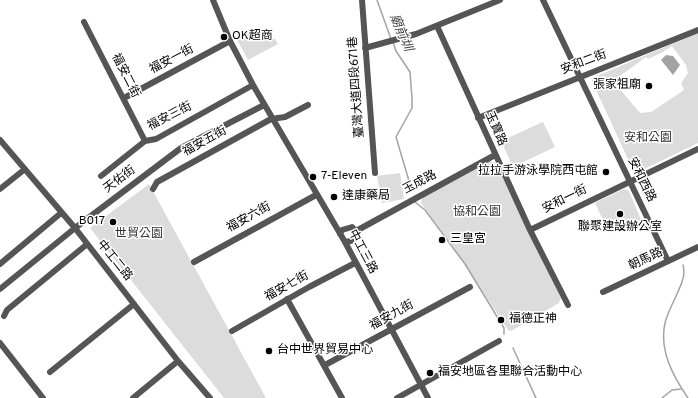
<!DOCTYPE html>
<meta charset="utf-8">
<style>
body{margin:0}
canvas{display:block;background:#fff}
</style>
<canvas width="698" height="398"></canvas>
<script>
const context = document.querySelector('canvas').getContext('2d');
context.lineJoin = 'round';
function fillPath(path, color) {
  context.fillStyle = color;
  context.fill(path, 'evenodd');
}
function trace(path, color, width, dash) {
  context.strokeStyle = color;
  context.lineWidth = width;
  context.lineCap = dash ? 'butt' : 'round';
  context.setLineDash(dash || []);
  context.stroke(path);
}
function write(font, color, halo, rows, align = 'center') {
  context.font = font + ' Overpass,"Noto Sans TC",sans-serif';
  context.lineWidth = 3;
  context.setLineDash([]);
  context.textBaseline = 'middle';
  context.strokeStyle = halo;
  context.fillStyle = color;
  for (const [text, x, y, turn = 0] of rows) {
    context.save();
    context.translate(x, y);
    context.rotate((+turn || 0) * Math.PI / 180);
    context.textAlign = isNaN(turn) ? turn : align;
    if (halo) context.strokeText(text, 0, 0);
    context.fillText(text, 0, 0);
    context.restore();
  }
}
fillPath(new Path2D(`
 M 248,31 L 261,37 L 275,39 L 278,44 L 248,60 L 236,38 Z
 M 698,33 L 698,143 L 636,173 L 633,170 L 592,81 L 592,78 ZM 672,46 L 686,65 L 688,73 L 681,83 L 684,90 L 651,112 L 640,113 L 613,81 L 646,57 L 648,59 L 661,53 Z
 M 543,122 L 555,147 L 513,167 L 501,141 Z
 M 490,161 L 496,163 L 561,298 L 559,303 L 511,331 L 508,330 L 455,249 L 421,203 L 422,198 Z
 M 400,173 L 404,199 L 382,203 L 377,176 Z
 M 149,184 L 266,398 L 224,398 L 90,228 Z
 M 624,189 L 629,191 L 641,220 L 609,233 L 595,203 Z`), '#dcdcdc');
fillPath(new Path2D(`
 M 666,55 L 673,56 L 680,65 L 673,75 L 661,60 Z`), '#a3a3a3');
trace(new Path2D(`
 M 377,0 L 391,39
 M 393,42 L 396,51 L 410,72 L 412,98 L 412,108 L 396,137 L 412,191
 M 415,202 L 425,210 L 465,264 L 504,328 L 504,334
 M 683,265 C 686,276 681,284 677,294 C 673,303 667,314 665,323 C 659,351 673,376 688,398
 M 513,348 L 536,398
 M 662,398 L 672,390 L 681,389`), '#a3a3a3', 1.5);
trace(new Path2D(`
 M 213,0 L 230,41 L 253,85 L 345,242 L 428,398
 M 362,0 L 375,173
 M 543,0 L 668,261
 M 84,22 L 145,141
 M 437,26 L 530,230 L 568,305
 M 365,48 L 416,34 L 500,0
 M 124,98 L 230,41
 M 478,118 L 698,30
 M 0,140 L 75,228 L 178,361 L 210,398
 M 101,176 L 145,141 L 156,139 L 253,85
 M 0,189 L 25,169
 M 153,189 L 157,182 L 271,119 L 285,117 L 308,105
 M 530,230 L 698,149
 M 356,231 L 495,155
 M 340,234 L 342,230 L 352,227 L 356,231
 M 345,242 L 351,241 L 355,237 L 356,231
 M 194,262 L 316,195
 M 0,264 L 61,213
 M 0,289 L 75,228 L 181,148 L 264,105
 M 603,292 L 698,247
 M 287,299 L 342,398
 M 4,316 L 7,310 L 86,245
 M 232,331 L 309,287 L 355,263
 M 0,343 L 43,398
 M 325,365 L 470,287
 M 50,372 L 134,304
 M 133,398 L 178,361
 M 397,398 L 499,341`), '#555', 6);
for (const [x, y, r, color] of [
 [224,37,4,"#000"],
 [649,86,4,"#000"],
 [606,172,4,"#000"],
 [313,177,4,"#000"],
 [334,197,4,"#000"],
 [620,214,4,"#000"],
 [113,222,4,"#000"],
 [442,240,4,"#000"],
 [501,320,4,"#000"],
 [269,351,4,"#000"],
 [430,373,4,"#000"]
]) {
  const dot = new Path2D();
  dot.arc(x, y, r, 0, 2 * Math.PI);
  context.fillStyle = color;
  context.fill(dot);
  trace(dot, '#fff', 1.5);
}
write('12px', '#000', '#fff', [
 ["OK超商",232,37],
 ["張家祖廟",641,86,"right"],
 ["拉拉手游泳學院西屯館",598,172,"right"],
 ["7-Eleven",321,177],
 ["達康藥局",342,197],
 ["B017",105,222,"right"],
 ["聯聚建設辦公室",620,228,"center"],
 ["三皇宮",450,240],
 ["福德正神",509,320],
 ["台中世界貿易中心",277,351],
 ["福安地區各里聯合活動中心",438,373]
], 'left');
write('12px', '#000', '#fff', [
 ["福安一街",172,60,-28],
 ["安和二街",584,63,-21],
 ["福安二街",125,76,63],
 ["臺灣大道四段671巷",357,87,-94],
 ["福安三街",170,117,-27],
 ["玉寶路",495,129,66],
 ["福安五街",205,142,-29],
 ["天佑街",120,180,-37],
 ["安和西路",641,180,64],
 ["玉成路",420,183,-28],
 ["安和一街",565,200,-26],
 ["福安六街",249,218,-29],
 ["中工三路",362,252,62],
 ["朝馬路",646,260,-25],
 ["中工二路",114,261,51],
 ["福安七街",287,287,-29],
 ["福安九街",392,316,-29]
]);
write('12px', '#333', '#fff', [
 ["安和公園",648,139],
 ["協和公園",477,213],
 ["世貿公園",139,235]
]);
write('italic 13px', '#444', '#fff', [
 ["廟前圳",400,33,67]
]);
</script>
